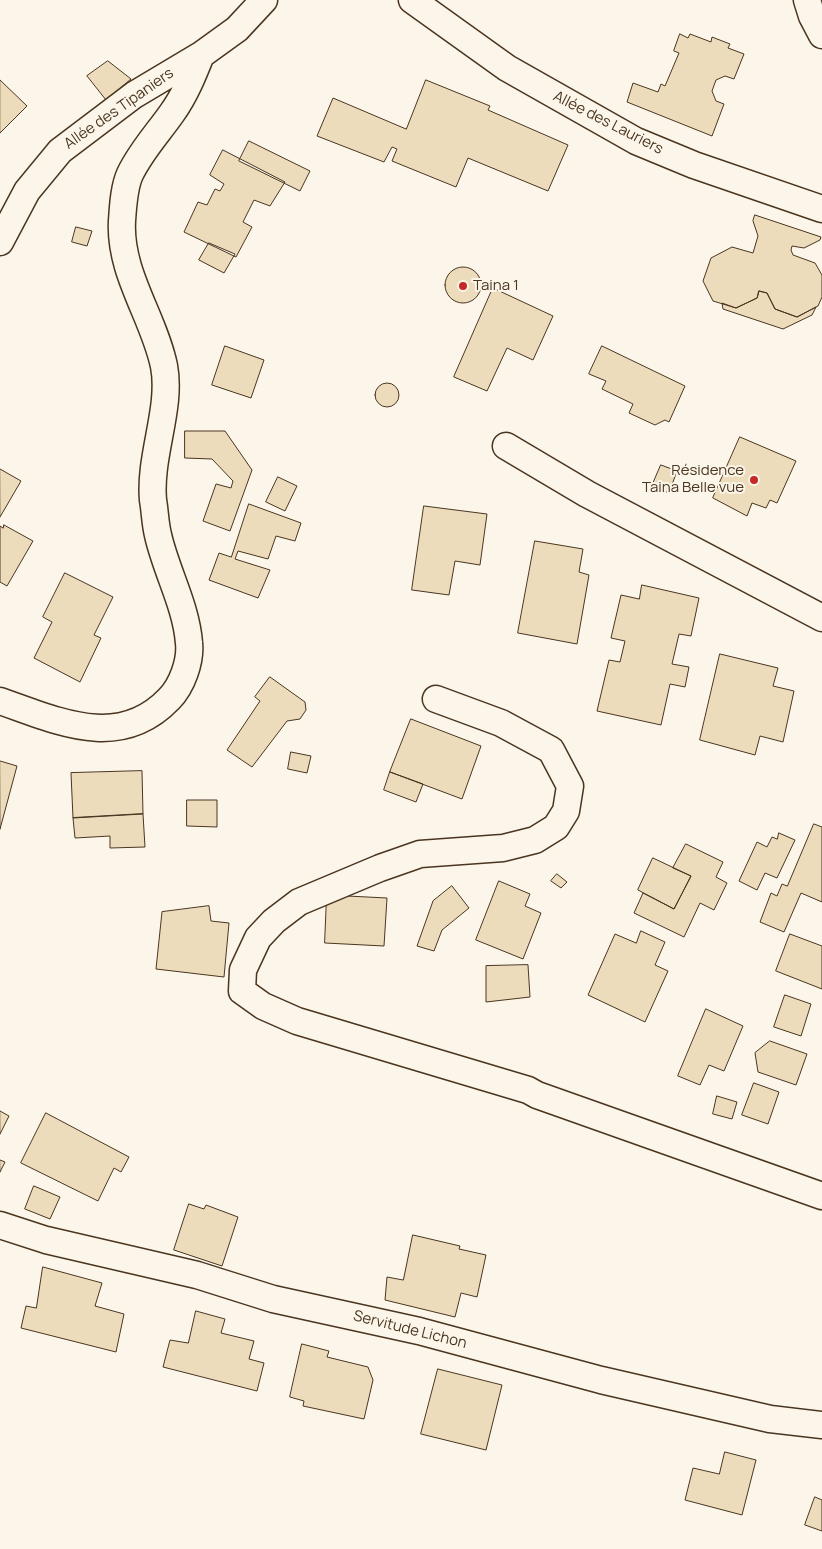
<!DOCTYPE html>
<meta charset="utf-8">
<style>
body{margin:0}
canvas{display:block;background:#fbf6e9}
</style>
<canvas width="822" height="1549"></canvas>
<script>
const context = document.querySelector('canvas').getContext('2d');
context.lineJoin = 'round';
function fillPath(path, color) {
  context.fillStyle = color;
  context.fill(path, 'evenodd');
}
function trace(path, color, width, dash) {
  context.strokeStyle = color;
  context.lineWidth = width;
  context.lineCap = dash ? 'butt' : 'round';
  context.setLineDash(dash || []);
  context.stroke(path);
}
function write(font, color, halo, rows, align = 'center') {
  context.font = font + ' Manrope,sans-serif';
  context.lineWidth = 4;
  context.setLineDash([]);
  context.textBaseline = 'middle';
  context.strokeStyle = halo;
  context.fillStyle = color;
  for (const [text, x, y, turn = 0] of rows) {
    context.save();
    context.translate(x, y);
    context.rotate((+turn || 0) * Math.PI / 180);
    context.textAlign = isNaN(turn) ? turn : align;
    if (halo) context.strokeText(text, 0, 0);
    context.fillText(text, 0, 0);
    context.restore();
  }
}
const building = new Path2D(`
 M 680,34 L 688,38 L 690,34 L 711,42 L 712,37 L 730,44 L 728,48 L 744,54 L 734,79 L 725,76 L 716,80 L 712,91 L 716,101 L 724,104 L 712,136 L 627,102 L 633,83 L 658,92 L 661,84 L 665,86 L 679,53 L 674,51 Z
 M 108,61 L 131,79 L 106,100 L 87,76 Z
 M 0,80 L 27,106 L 0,133 Z
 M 426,80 L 490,106 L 488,110 L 568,145 L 548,191 L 468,158 L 456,187 L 392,161 L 397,149 L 392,147 L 384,162 L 317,136 L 333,98 L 406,129 Z
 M 249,141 L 310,171 L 300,191 L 239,161 Z
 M 223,150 L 285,182 L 270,206 L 254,200 L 243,222 L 252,227 L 236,257 L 184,232 L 198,202 L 207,205 L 215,189 L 220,191 L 224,184 L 210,175 Z
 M 755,215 L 821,237 L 820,240 L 804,248 L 792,246 L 791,250 L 793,255 L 815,263 L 822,275 L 822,297 L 818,306 L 797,317 L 775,309 L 767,293 L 759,291 L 757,298 L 736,308 L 713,301 L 703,281 L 711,258 L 732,247 L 753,253 L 758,236 L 753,221 Z
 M 76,227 L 92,231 L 87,246 L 72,242 Z
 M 209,243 L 235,254 L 224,273 L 199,260 Z
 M445 285a18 18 0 1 1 36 0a18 18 0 1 1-36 0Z
 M 493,288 L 553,316 L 533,360 L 507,348 L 487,391 L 454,377 Z
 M 759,291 L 767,293 L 775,309 L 797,317 L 816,307 L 812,315 L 783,329 L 723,309 L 722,303 L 736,308 L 757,298 Z
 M 225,346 L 264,360 L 251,398 L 212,385 Z
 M 602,346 L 685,386 L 669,422 L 665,420 L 655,425 L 629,413 L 633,404 L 602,389 L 606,381 L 589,374 Z
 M375 395a12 12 0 1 1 24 0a12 12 0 1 1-24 0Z
 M 185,431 L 225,431 L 252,470 L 230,531 L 203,521 L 216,484 L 231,488 L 233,481 L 212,459 L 185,458 Z
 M 740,437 L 796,461 L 777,503 L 770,500 L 766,508 L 752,503 L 747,516 L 713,498 Z
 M 661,465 L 677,471 L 669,493 L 652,486 Z
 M 0,469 L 21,481 L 0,517 Z
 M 278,477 L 297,486 L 285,511 L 266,502 Z
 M 249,504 L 301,523 L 295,541 L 276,536 L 268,559 L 238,551 L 235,559 L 270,570 L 258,598 L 209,580 L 219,553 L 231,557 Z
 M 424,506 L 487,514 L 480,565 L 455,561 L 449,595 L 412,590 Z
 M 4,525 L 33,541 L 7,586 L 0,582 L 0,526 L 3,528 Z
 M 535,541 L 583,549 L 579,572 L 589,575 L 577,644 L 518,633 Z
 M 65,573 L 113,597 L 94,635 L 101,638 L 80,682 L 34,658 L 52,622 L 43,617 Z
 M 642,585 L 699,598 L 691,636 L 679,634 L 672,664 L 689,667 L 685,687 L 670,684 L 661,725 L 597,711 L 609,660 L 620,662 L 625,641 L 611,638 L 621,595 L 639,599 Z
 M 720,654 L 778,668 L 773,686 L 794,691 L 783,742 L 760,736 L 755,755 L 700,740 Z
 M 270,677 L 305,702 L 306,710 L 300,719 L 287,721 L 252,767 L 227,750 L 260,701 L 255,697 Z
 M 411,719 L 481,746 L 462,799 L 390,772 Z
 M 291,752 L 311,756 L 307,773 L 288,769 Z
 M 0,761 L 17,766 L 0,829 Z
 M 142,771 L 143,814 L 73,818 L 71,773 Z
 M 390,772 L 423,784 L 416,802 L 384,790 Z
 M 187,800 L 217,800 L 217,827 L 187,826 Z
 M 143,814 L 145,847 L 110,848 L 110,836 L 75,838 L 73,818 Z
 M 814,824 L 822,827 L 822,902 L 801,893 L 784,932 L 760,922 L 771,893 L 777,896 L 782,884 L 787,886 Z
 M 779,833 L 795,840 L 777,878 L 765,873 L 757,890 L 739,881 L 757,842 L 767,847 L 772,837 L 777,839 Z
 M 686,844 L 723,862 L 716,877 L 727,883 L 714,910 L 700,903 L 684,937 L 634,913 L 643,893 L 674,909 L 691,876 L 673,868 Z
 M 653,858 L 691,876 L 674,909 L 638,890 Z
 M 557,874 L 567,882 L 561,888 L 551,881 Z
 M 499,881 L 530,894 L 525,906 L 541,913 L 523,959 L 476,940 Z
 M 452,886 L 469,908 L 442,930 L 434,951 L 417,946 L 433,901 Z
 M 327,895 L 387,898 L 384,946 L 325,943 Z
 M 209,906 L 211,921 L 229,923 L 224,977 L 156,969 L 162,912 Z
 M 641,931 L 665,942 L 655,965 L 668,971 L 645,1022 L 588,995 L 615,934 L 636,943 Z
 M 790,934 L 822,946 L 822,989 L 776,971 Z
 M 528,965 L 530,997 L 486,1002 L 486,966 Z
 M 785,995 L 811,1004 L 801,1036 L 774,1027 Z
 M 706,1009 L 743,1026 L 724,1071 L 709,1065 L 700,1085 L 678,1076 Z
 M 770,1041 L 807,1054 L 796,1085 L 758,1072 L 755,1053 Z
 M 754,1083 L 779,1092 L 768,1124 L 742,1115 Z
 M 717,1096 L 737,1102 L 732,1119 L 713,1114 Z
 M 0,1111 L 9,1116 L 0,1134 Z
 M 46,1113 L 129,1157 L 121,1172 L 114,1168 L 98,1201 L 21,1163 Z
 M 0,1160 L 5,1162 L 0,1172 Z
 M 34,1186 L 60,1197 L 50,1219 L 25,1209 Z
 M 189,1204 L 204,1209 L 206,1205 L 238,1217 L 222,1266 L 174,1250 Z
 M 413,1235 L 460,1246 L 459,1249 L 486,1255 L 477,1297 L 461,1293 L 455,1317 L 385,1300 L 387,1277 L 403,1280 Z
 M 43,1267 L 102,1283 L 95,1306 L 124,1314 L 116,1352 L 21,1328 L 26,1306 L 36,1308 Z
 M 196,1311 L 225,1319 L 221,1333 L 254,1341 L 249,1359 L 264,1363 L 257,1391 L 163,1367 L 170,1340 L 188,1343 Z
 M 302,1344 L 329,1351 L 327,1357 L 368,1367 L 373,1380 L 364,1419 L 303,1406 L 304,1401 L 290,1397 Z
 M 438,1369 L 502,1385 L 486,1450 L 421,1434 Z
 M 725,1452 L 756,1460 L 742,1515 L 685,1500 L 693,1468 L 719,1474 Z
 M 815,1497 L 822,1500 L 822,1531 L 805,1525 Z`);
fillPath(building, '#ecdcbc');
trace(building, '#4a3520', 1);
const street = new Path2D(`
 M 412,0 L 507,68 L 636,141 L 694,165 L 822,209
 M 807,0 L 812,16 L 822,35
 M 0,242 L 27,191 L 60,151 L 134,95 L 201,55 L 237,29 L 264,0
 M 506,446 L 587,494 L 822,618
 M 436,699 L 501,723 L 551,750 L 570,786 L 566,811 L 556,827 L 535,840 L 503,848 L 420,854 L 380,868 L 299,902 L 274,921 L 258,938 L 243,970 L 242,991 L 263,1006 L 297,1021 L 528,1090 L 537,1095 L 822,1196
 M 0,701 C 58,721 119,751 169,699 C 182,686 191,661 189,643 C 186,605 166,571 158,535 C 155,523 155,511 153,500 C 149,456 172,408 164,366 C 154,317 119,273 122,221 C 123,206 124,187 130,174 C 141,151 158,133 172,113 C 185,95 193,75 201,55
 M 0,1225 L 46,1240 L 197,1275 L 273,1299 L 419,1331 L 601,1380 L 770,1419 L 822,1425`);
trace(street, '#4a3520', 29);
trace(street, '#fbf6e9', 26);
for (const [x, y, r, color] of [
 [463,286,5,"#c62828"],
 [754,480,5,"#c62828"]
]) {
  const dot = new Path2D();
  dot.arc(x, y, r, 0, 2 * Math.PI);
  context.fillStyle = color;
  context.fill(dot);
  trace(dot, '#fbf6e9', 2);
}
write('15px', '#4a3520', '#fbf6e9', [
 ["Allée des Tipaniers",119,109,-35],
 ["Allée des Lauriers",608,123,27],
 ["Servitude Lichon",410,1330,14]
]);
write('15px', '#4a3520', '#fbf6e9', [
 ["Taina 1",473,286],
 ["Résidence",744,471,"right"],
 ["Taina Belle vue",744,488,"right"]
], 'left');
</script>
